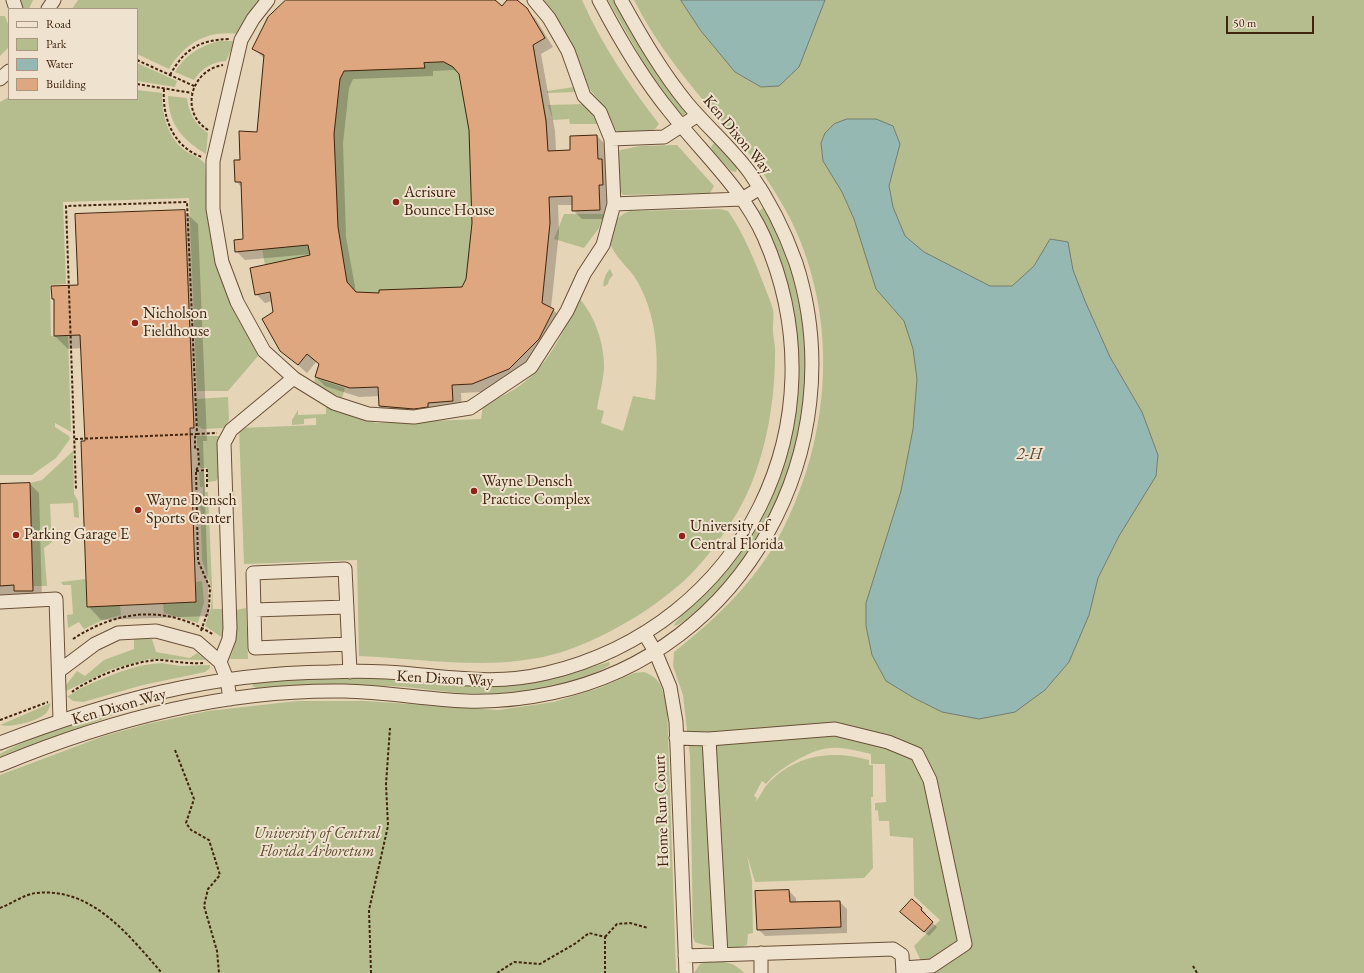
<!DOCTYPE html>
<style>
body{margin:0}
#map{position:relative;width:1364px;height:973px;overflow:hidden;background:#e6d4b7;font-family:"EB Garamond",serif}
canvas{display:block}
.legend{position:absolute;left:8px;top:8px;width:130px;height:92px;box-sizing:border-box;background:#efe3d0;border:1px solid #a99782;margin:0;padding:5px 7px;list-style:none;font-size:12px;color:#40240c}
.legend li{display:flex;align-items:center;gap:8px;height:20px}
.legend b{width:20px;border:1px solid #a99782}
.scale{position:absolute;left:1226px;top:16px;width:88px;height:18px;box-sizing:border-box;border:2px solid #40240c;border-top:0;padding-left:5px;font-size:12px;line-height:14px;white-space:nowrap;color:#40240c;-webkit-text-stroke:3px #efe3d0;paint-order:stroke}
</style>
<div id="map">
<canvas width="1364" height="973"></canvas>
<ul class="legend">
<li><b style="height:5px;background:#efe3d0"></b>Road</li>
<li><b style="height:11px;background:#b5bd8e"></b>Park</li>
<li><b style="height:11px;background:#96b8b2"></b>Water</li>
<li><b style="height:11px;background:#dea780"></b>Building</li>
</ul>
<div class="scale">50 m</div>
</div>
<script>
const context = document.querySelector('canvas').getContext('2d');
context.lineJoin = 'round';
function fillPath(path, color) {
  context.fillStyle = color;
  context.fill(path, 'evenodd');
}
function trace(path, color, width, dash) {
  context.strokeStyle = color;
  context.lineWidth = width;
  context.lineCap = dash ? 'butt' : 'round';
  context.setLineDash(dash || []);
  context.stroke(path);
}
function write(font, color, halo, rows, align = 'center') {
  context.font = font + ' "EB Garamond",serif';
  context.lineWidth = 4;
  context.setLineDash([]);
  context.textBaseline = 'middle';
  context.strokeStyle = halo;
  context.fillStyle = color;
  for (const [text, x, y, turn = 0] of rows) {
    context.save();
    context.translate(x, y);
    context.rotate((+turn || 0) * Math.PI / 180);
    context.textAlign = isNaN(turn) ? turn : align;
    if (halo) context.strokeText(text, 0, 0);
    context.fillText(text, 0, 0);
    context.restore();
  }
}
fillPath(new Path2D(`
 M 20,0 L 33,0 L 29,9 L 22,9 Z
 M 78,0 L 261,0 L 238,34 C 207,30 185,43 169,69 L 137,54 L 137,9 L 72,9 Z
 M 309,0 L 495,0 L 516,16 L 534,48 L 547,121 L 550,223 L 542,302 L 452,371 L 453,401 L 428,403 L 428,409 L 391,410 L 391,404 L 379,406 L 378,374 L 318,363 L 291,342 L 273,310 L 260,237 L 243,238 L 241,182 L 235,182 L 234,160 L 240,159 L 239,131 L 257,132 L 264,56 Z
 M 544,0 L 582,0 C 602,45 629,85 659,124 L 655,129 C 646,132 629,136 619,132 C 609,128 607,112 602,104 C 598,98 592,94 589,87 C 574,58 565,26 544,0 Z
 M 608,0 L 616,0 L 638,44 L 687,111 L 684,115 L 681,115 L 645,65 Z
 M 634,0 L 1364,0 L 1364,973 L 921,973 L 920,959 L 914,946 L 940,920 L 914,896 L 913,838 L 890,836 L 889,821 L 879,821 L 878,811 L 875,810 L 875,803 L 886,802 L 885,764 L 871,764 L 871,754 C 838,746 826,743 795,761 C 784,768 775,773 766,784 L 762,781 L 754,796 L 757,798 L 755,802 C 759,798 762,792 765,787 C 792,755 831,749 869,760 L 869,765 L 873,765 L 873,797 L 871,797 L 873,868 L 864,878 L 755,882 L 747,855 L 752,881 L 753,933 L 748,934 L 747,945 C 735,950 707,947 695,942 L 693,937 L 690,756 L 683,695 L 673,666 L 674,652 C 716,619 758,579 782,531 C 826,445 837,342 804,251 C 794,221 776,193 759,167 C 743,143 722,122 703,100 C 677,69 652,36 634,0 Z
 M 0,16 L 5,16 L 9,27 L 9,47 L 0,56 Z
 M 219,41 L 235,41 L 226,61 C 212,62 202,68 194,80 L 175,72 C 185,55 200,46 219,41 Z
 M 137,63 L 177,81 L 175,87 L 137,81 Z
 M 574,87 L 576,92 L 547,93 L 547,91 Z
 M 137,90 L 162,93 C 162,114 167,136 184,150 C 191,155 200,157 205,164 L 208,216 L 259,355 L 228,391 L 197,391 L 189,198 L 63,202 L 66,284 L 50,285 L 51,336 L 68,336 L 71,432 L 55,423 L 55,427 L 69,436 L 70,439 L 56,458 L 32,475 L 0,475 L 0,102 L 9,97 L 9,99 L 137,99 Z
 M 168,96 L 187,98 C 189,113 195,125 208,133 L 206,154 C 182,139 169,125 168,96 Z
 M 585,104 L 598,123 L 596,124 L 570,124 L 569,119 L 553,120 L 548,105 Z
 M 715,142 L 737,168 L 736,172 L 731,171 L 713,151 L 711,147 Z
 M 677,145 L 714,186 L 710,193 L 623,195 C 617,188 616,158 620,150 L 640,146 Z
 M 763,208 L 767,212 C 776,232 786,252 793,274 C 824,376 799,492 732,574 C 721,588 690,622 674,626 C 674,621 717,581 725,572 C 813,469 819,330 759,211 Z
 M 720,209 L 728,211 C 744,234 754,259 764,285 C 767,293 771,302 773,310 C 774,316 773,323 773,329 C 773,338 776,346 775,355 C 775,410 762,478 730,524 C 719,541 705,560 690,575 C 656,608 607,637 562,652 C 498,672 425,659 359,656 L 357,560 L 244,564 L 239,428 L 316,425 L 316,418 L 304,419 L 304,424 L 292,425 L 292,420 L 298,410 L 298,415 L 326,414 L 326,404 L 376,423 L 481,419 L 483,406 C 498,398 515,391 528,379 C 553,357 566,327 578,297 C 595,315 605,345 604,369 C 603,382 599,396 597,409 L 604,411 L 601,423 L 623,431 L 633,396 L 655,400 C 659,357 658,314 634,276 C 626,265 610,252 609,238 C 608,226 620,214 630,211 Z
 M 564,214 L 604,214 L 599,228 L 584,248 L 554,239 Z
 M 610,269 L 613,275 L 609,280 L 608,284 L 604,287 C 602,283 606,272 610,269 Z
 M 315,378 L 345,388 L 342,398 L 314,384 Z
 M 228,397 L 229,420 L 224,428 L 203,429 L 197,426 L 196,399 Z
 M 197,436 L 221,436 L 217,449 L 218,478 L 216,481 L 208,482 L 207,468 L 200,468 L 199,447 L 197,446 Z
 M 73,451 L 74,494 L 78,501 L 79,518 L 74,517 L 73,503 L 50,504 L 52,542 L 44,548 L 47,586 L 33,586 L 30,483 L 42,480 Z
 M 199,472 L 204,472 L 205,492 L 208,492 L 213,609 L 223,609 L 223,638 L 205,626 L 211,608 L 212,595 L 210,584 L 202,560 L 200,499 L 203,498 L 203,487 L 200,487 Z
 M 86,579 L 87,606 L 120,605 L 121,615 L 103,620 L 84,629 L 79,622 L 68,628 L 67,615 L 73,614 L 71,585 L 63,585 L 61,582 Z
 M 202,581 L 204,602 L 198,623 L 164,613 L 163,604 L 196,602 L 196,582 Z
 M 246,608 L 248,659 L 230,659 L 236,641 L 236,610 Z
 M 134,639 L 152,639 L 156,652 L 190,658 L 197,653 L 206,660 L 149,659 L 112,669 L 66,691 L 66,685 L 77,671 L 85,676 L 104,660 L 134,649 Z
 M 609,662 L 610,665 C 571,689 505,696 460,693 C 435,691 410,686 384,686 C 342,684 299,685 257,688 L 252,686 L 256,681 L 329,678 L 367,678 L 488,686 L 550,679 Z
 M 162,663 L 180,666 L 210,665 L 210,668 L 205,672 L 143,685 L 83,702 L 73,701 L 67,696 C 73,695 76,690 81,688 C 107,677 133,664 162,663 Z
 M 644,672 C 662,679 661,687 667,704 L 676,971 L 679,973 L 0,973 L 0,775 L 104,736 L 147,724 L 208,711 L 297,701 L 365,701 L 498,710 L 554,702 L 602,687 L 634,673 Z
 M 151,700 C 102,721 50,737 0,757 L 0,754 C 48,728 99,715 151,700 Z
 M 51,703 C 50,706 49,709 47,712 C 40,721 11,728 0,725 Z
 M 709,961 C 724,961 734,962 744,973 L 694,973 L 700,964 Z`), '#b5bd8e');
const water = new Path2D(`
 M 681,0 L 825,0 L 799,67 L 779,86 L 761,87 L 735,72 L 701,31 Z
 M 847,119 L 876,119 L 893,126 L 900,144 L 889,186 L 893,207 L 905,236 L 924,252 L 990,286 L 1012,286 L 1034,266 L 1050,239 L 1068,242 L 1073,270 L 1085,301 L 1110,357 L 1142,412 L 1158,455 L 1156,476 L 1119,536 L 1098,578 L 1089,615 L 1069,662 L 1045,690 L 1015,712 L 979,719 L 942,712 L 914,698 L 886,681 L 872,655 L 866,626 L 866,603 L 901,491 L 913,429 L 917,379 L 913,349 L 904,321 L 876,289 L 854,219 L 842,192 L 823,161 L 821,143 L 825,133 L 834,124 Z`);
fillPath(water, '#96b8b2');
trace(water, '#747d70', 1);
fillPath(new Path2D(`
 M 288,0 L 496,0 L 496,2 L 502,7 L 508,0 L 516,0 L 535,18 L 553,47 L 541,54 L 555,131 L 556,151 L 571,151 L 597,136 L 606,145 L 608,219 L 582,219 L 573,210 L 573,205 L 558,205 L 559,232 L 551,308 L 562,318 L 517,378 L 481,392 L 461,393 L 462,410 L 389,415 L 380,406 L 380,396 L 359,397 L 325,386 L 316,377 L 320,365 L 316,362 L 307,373 L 281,350 L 272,301 L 265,303 L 256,294 L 311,256 L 311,254 L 245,260 L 236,251 L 244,240 L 242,188 L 236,181 L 241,161 L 257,133 L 265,59 L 254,49 ZM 454,70 L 460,74 L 470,130 L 473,223 L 467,279 L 463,288 L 368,295 L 356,292 L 346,237 L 343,143 L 349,88 L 353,79 L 433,76 L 433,71 Z
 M 184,211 L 198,224 L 207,441 L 203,441 L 209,616 L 101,620 L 88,606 L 86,442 L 82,348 L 68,349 L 55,336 L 55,301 L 53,299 L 79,286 Z
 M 30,484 L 39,493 L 42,600 L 24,600 L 18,594 L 0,595 L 0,485 Z
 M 789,891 L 796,898 L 796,903 L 840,902 L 847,909 L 847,933 L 765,936 L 758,929 Z
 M 921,909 L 926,913 L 924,915 L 937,927 L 929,936 L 906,916 Z`), '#0003');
const building = new Path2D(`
 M 286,0 L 495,0 L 502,6 L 507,0 L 517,0 L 527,8 L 545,38 L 533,45 L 546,121 L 548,151 L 570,150 L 570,136 L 597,135 L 598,159 L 602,159 L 603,185 L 599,185 L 600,210 L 572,211 L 572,196 L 549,197 L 550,223 L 542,303 L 554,309 L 539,339 L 509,369 L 472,384 L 452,385 L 453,401 L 428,403 L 428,407 L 414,409 L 379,406 L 378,387 L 350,388 L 315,377 L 319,364 L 307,354 L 298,365 L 280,351 L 262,319 L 273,312 L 270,292 L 255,295 L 250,268 L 310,255 L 308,245 L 235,252 L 234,240 L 243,239 L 241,182 L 235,182 L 234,160 L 240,160 L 239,131 L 257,132 L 264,55 L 252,49 L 268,17 ZM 444,62 L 453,67 L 459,74 L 469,130 L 472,223 L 466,279 L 462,287 L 379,290 L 379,293 L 356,292 L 347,282 L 338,227 L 334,134 L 340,79 L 344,71 L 425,68 L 424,63 Z
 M 185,210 L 194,428 L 190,428 L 196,602 L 87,607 L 81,441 L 85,441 L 80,335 L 54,336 L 54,299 L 52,299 L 51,286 L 78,285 L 75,214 Z
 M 30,483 L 33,591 L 14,591 L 14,585 L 0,586 L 0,484 Z
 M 789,890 L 790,902 L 840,901 L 841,927 L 757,930 L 755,891 Z
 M 912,899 L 922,908 L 921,910 L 933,922 L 924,932 L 900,912 Z`);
fillPath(building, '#dea780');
trace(building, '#40240c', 1);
const minor = new Path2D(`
 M 13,0 L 16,9
 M 268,0 L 253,19 L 241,40 L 213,161 L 213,209 L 222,262 L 237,302 L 264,351 L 295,379 L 334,403 L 368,414 L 414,417 L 470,408 L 531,367 L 567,311 L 584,274 L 603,245 L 614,204 L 611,139 L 600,112 L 584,96 L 568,51 L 549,18 L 534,0
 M 48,9 L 54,0
 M 0,79 L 9,71
 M 611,139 L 664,137 L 698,115
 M 614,204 L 742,199 L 760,188
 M 0,602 L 56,599 L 60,720
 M 254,610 L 347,607
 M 644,633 L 655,651 L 670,687 L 676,722 L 686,973
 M 348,644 L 255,648 L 253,573 L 345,569 L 350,672
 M 220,662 L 229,639 L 230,628 L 224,443 L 231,430 L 290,381 L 295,379
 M 59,671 L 95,644 L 118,633 L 156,631 L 197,642 L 220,662 L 227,679 L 230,699
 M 676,738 L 709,739
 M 0,743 C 110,701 210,673 329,672 C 348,671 367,671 386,672 C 443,675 490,687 547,673 C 744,626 845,422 764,237 C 742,188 703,154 671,113 C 642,78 620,40 599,0
 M 0,765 C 108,720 225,689 344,691 C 385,692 425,699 466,701 C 495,702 524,699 552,693 C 744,653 855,447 796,263 C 785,232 769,200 750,173 C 732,148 707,127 687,103 C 661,71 641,36 621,0
 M 761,953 L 761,973
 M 721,955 L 709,739 L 835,729 L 888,742 L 917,754 L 930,780 L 965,944 L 932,966 L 903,968
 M 685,956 L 893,949 L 902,955 L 903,973`);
trace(minor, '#6a5037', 15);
trace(new Path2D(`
 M 137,60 L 194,86
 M 170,75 C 185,48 200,40 230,39
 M 137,84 L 192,93
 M 164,89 C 162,117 173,147 202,157
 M 208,130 C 179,112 191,70 223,65
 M 75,439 L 197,434 L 187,202 L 66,206 L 76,489
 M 196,471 L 207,470 L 207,489
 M 201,631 L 209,608 L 210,588 L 198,561 L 196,471 L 199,464 L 198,449 L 195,449 L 195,437 L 197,434 L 217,433
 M 73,639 C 119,609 167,605 214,635
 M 72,692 C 90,678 136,660 159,660 C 174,661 188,664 203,663
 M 0,720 L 48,702
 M 175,750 L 194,799 L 186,823 L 191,830 L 209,840 L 220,875 L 208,889 L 204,906 L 217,951 L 219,973
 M 0,908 C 11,904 25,894 36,893 C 93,887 129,936 162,973
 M 605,937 L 617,924 L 630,923 L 648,928
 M 1193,966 L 1197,973
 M 371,973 L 369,910 L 388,826 L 386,784 L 390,728
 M 497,973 L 514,962 L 540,964 L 576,943 L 589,933 L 605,937 L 605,973`), '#40240c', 2, [3, 2]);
trace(minor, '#efe3d0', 13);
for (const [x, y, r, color] of [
 [396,202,4,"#8f2418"],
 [135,323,4,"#8f2418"],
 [474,491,4,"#8f2418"],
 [138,510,4,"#8f2418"],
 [16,535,4,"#8f2418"],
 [682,536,4,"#8f2418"]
]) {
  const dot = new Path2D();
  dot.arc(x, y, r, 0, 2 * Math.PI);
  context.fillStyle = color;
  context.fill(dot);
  trace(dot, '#efe3d0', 1.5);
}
write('16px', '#40240c', '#efe3d0', [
 ["Ken Dixon Way",737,135,50],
 ["Ken Dixon Way",445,679,3],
 ["Ken Dixon Way",119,707,-16],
 ["Home Run Court",662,811,-92]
]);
write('16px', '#40240c', '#efe3d0', [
 ["Acrisure",404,193],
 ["Bounce House",404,211],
 ["Nicholson",143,314],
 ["Fieldhouse",143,332],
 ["Wayne Densch",482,482],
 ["Practice Complex",482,500],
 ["Wayne Densch",146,501],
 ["Sports Center",146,519],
 ["University of",690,527],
 ["Central Florida",690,545],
 ["Parking Garage E",24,535]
], 'left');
write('italic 16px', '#5d4a2c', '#efe3d0', [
 ["University of Central",317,834],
 ["Florida Arboretum",317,852]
]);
write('italic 17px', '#564936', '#efe3d0', [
 ["2-H",1029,454]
]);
</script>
